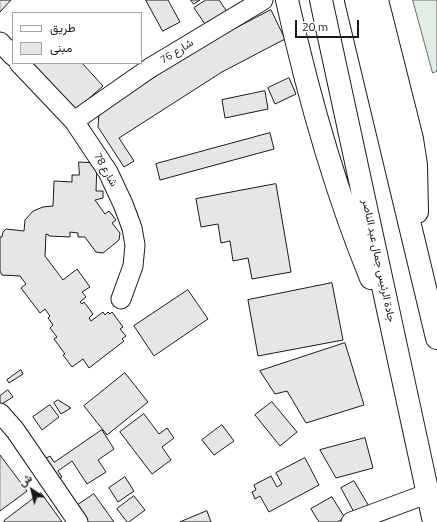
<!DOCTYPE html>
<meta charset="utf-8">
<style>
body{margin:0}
#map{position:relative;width:437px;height:522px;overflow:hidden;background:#fff;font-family:"Titillium Web",Vazirmatn,sans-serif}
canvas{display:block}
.legend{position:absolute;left:12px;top:12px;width:130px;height:52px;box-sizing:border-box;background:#fff;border:1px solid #a3a3a3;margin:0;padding:5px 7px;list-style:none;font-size:12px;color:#1a1a1a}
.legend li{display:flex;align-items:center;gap:8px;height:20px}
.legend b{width:20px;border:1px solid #a3a3a3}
.north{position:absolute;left:12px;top:470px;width:40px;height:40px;-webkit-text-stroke:3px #fff;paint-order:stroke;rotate:325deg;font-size:11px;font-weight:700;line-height:16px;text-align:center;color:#1a1a1a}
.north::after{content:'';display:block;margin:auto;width:14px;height:18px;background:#1a1a1a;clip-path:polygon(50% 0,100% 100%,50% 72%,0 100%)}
.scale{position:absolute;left:295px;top:20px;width:64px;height:18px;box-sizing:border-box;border:2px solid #1a1a1a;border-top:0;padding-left:5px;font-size:12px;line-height:14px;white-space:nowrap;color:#1a1a1a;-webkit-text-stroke:3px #fff;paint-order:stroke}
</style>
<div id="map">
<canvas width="437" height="522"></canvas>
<ul class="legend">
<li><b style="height:5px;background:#fff"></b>طريق</li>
<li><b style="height:11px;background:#e6e6e6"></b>مبنى</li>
</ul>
<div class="north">ش</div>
<div class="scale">20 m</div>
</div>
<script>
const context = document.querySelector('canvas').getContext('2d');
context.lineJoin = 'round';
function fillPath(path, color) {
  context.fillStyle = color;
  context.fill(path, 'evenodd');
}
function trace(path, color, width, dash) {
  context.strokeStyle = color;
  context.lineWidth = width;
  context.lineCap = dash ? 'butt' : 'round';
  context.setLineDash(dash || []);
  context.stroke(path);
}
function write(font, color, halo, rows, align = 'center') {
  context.font = font + ' "Titillium Web",Vazirmatn,sans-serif';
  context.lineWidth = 3;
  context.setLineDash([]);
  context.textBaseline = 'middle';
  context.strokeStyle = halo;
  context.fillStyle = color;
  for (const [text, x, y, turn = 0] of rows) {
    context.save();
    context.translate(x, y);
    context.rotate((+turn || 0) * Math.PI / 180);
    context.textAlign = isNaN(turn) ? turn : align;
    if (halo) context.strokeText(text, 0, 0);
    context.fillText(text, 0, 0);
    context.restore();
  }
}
const green = new Path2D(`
 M 413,0 L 437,0 L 437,71 L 433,73 Z`);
fillPath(green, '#e0efe3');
trace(green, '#6a6a6a', 1);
const building = new Path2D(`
 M 0,0 L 11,0 L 0,12 Z
 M 146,0 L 168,0 L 180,22 L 163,31 Z
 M 191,0 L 200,0 L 194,4 Z
 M 206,0 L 219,0 L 228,13 L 207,27 L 194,8 Z
 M 271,10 L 285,39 L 222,72 L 119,138 L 134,161 L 124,167 L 98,127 L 99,113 L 207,43 Z
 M 33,63 L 82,63 L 103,86 L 76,110 Z
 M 289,78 L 296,94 L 275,104 L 268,88 Z
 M 265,91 L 268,109 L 225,118 L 222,100 Z
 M 270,133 L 274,149 L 160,180 L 156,164 Z
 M 79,162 L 97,163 L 96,191 L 103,191 L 103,198 L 95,200 L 105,214 L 109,211 L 116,220 L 112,223 L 120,233 L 119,240 L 103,253 L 96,252 L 85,237 L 78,237 L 78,233 L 70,232 L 70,237 L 49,236 L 49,235 L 46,234 L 45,256 L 63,280 L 77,269 L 90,287 L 82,292 L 86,297 L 80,302 L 82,304 L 84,302 L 93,314 L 89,318 L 91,321 L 103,312 L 105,315 L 108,312 L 110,314 L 112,312 L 123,327 L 120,329 L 126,336 L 122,339 L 124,341 L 89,368 L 83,359 L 72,367 L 63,355 L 65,354 L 54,339 L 57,337 L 50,328 L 53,325 L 48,318 L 50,316 L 45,309 L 40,313 L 21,288 L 26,284 L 20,276 L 2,275 L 0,271 L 0,237 L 2,237 L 3,232 L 6,229 L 24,231 L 25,220 L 33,211 L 43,207 L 53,206 L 54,181 L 72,182 L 72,175 L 79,175 Z
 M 276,184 L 291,272 L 252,279 L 248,258 L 233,261 L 230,241 L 221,243 L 218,224 L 201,227 L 196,199 Z
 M 332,283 L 343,340 L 258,356 L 248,300 Z
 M 188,290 L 208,319 L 154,356 L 134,326 Z
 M 345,343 L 364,405 L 306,423 L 287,391 L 275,394 L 260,371 Z
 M 21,370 L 23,374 L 9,383 L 7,380 Z
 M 125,373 L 148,402 L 107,435 L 84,406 Z
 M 8,390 L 13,397 L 0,405 L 0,396 Z
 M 58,400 L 71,408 L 61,414 L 54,403 Z
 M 272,402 L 297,432 L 280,446 L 255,415 Z
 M 50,405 L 59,417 L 42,430 L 33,417 Z
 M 144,414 L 159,434 L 167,428 L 174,438 L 162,447 L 171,460 L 152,474 L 120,432 Z
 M 222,425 L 234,441 L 214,455 L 202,440 Z
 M 102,430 L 114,449 L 98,460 L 106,472 L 87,484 L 72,461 L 58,471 L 62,477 L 56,481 L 43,460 L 50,456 L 54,462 Z
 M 365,438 L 373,468 L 336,478 L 320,450 Z
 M 0,455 L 27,491 L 0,511 Z
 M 305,458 L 319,485 L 269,512 L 260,496 L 255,499 L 252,492 L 256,490 L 254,485 L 271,476 L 277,487 L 282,484 L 276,473 Z
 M 125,477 L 134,491 L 118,502 L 109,488 Z
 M 354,481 L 370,508 L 356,516 L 341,488 Z
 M 41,493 L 62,522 L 5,522 L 4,521 Z
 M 94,494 L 114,522 L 85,522 L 75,507 Z
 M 134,496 L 145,510 L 129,522 L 127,522 L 117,509 Z
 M 332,497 L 345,518 L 337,522 L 319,522 L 311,509 Z
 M 207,511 L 211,522 L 180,522 Z`);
fillPath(building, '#e6e6e6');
trace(building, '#1a1a1a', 1);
const minor = new Path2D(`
 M 0,42 L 13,56
 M 19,63 L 74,121 L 108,172 L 123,204 L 132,228 L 135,245 L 133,266 L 121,299
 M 74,121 L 150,68 L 263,0
 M 0,413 L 15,430 L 78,522
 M 351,522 L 429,493`);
const trunk = new Path2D(`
 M 287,0 C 308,94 334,188 371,278
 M 321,0 L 434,522
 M 356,0 L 437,338
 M 377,0 L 412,139 L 416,165 L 417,212`);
trace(minor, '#1a1a1a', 21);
trace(trunk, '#1a1a1a', 24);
trace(minor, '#fff', 19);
trace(trunk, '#fff', 22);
write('11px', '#1a1a1a', '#fff', [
 ["شارع 76",177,52,-32],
 ["شارع 78",105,170,61],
 ["جادة الرئيس جمال عبد الناصر",378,261,78]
]);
</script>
